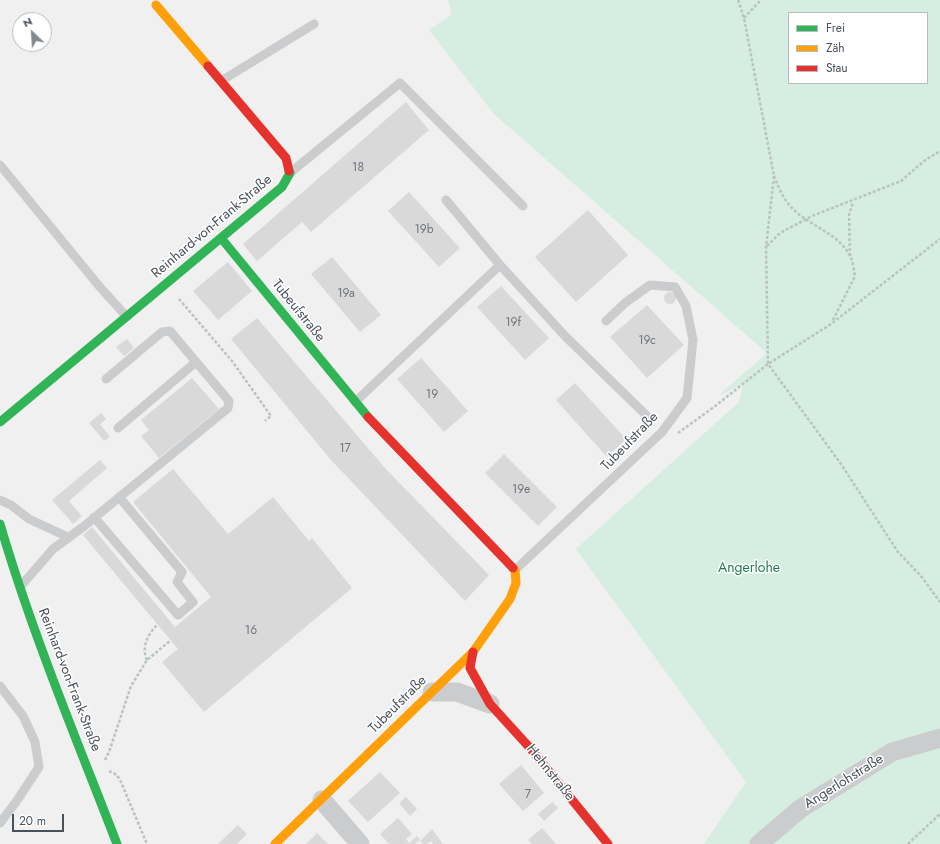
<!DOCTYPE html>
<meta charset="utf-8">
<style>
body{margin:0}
#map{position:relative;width:940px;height:844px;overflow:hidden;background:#f0f0f0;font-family:Jost,sans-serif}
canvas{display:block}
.legend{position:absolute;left:788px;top:12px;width:140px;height:72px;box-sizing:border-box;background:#fff;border:1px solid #b6b9bd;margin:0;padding:5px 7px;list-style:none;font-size:12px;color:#49515b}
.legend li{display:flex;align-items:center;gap:8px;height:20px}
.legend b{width:20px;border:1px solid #b6b9bd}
.north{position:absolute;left:12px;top:12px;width:40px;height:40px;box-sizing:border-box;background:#fff;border:1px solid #b6b9bd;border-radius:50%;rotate:335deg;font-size:11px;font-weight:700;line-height:16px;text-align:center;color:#49515b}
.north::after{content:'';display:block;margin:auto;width:14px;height:18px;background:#83898f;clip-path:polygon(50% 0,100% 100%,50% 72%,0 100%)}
.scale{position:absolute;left:12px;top:814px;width:52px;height:18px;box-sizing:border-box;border:2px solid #49515b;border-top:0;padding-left:5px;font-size:12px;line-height:14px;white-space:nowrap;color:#49515b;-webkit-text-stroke:3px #fff;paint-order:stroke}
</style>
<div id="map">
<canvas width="940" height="844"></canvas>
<ul class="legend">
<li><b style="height:5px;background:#30b455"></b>Frei</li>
<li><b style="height:5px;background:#ff9f0a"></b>Zäh</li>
<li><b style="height:5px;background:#e5322d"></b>Stau</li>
</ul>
<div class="north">N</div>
<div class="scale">20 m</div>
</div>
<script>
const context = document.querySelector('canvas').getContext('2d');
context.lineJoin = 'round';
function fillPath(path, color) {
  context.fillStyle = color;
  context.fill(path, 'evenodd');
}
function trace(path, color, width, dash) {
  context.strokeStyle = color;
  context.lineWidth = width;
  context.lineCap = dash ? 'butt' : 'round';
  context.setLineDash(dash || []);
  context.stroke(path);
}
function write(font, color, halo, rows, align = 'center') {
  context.font = font + ' Jost,sans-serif';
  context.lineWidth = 3;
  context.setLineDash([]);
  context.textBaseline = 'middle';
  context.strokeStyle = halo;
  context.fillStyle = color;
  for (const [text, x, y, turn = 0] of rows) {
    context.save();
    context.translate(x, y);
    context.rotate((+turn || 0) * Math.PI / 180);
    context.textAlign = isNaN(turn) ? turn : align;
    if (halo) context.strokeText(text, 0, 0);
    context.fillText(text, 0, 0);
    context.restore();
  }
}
fillPath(new Path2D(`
 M 448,0 L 940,0 L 940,844 L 704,844 L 746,782 L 576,549 L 739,402 L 743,384 L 718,396 L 767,353 L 494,114 L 429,30 L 452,14 ZM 789,13 L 927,13 L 927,83 L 789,83 Z`), '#d6ede1');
fillPath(new Path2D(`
 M 406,102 L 429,130 L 311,232 L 302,222 L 257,261 L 243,244 Z
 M 409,192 L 460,248 L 439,267 L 388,211 Z
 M 588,210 L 628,255 L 576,302 L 535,257 Z
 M 332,257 L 381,315 L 360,332 L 311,274 Z
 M 228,262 L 252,291 L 218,320 L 193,291 Z
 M 501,286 L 549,338 L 525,360 L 477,307 Z
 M664 298a6 6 0 1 1 12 0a6 6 0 1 1-12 0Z
 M 647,305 L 684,345 L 647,378 L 610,337 Z
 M 257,318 L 384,467 L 489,575 L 465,601 L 331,460 L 231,339 Z
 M 127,339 L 134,348 L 124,356 L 116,347 Z
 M 421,358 L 468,411 L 444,432 L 397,379 Z
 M 192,378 L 219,409 L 159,458 L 141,436 L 149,430 L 141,420 Z
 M 575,383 L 626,439 L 607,457 L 556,400 Z
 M 101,413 L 106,419 L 100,424 L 110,437 L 104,441 L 89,423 Z
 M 504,454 L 557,507 L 538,526 L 485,473 Z
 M 100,460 L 107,468 L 69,501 L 82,516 L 73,524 L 52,500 Z
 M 173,469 L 228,534 L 273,497 L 309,541 L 312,538 L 352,588 L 204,712 L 162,662 L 178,649 L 83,535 L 92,527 L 175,627 L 211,597 L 133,502 Z
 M 521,765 L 544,793 L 523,811 L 499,784 Z
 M 380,772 L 400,793 L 368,822 L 348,801 Z
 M 406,797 L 417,809 L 410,816 L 399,803 Z
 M 552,802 L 558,808 L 544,821 L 538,814 Z
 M 398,818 L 412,834 L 406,839 L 409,843 L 417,836 L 420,840 L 415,844 L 389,844 L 380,834 Z
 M 238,825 L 247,834 L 237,844 L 218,844 Z
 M 542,828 L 556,844 L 532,844 L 528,840 Z
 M 432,829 L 443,844 L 433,844 L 431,841 L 427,844 L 423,844 L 420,841 Z
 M 317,833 L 328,844 L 306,844 Z`), '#d9d9da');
trace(new Path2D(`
 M 738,0 L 744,18 L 774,176 L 766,247 L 768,364 L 841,464 L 898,552 L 921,576 L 940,602
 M 744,18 L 761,0
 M 774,176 C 778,187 784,200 792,208 C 809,226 841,234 851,258 C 853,263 854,270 855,276 L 832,322
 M 767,246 L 780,233 L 812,216 L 901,181 L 924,161 L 940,151
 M 850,256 L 849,215 L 853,202
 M 179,299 L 232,361 L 271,416 L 265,421
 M 678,433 L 714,407 L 768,364 L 831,324 L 940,239
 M 147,660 C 141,647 148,634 157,625
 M 105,760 L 109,752 L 131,686 L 147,660 L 170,641
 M 109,771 L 117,775 L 121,782 L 147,844
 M 908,844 L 940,814`), '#b9c3c0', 2.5, [3, 2]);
trace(new Path2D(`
 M 221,81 L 314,24
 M 0,165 L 99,286 L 127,317
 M 291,172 L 400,83 L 523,206
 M 446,200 L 500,265
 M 355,402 L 500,265 L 565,336 L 648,417
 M 118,428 L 196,362
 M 0,500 L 11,505 L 29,519 L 68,537
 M 94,517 L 178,615 L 193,602 L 177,582 L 182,572 L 119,497
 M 515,570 L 662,432 L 687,398 L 693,340 L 686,306 L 675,287 L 650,285 L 625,303 L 606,321
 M 20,587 L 53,549 L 83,527 L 228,408 L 229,401 L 170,331 L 162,332 L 106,379
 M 0,686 L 23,716 L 35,742 L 39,767 L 16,802 L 0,823`), '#cbccce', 9);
trace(new Path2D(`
 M 432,692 L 457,692 L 490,704
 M 322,800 L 360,844
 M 759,844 L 800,809 L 892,752 L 940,738`), '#cbccce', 19);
trace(new Path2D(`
 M 221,238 L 368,417
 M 0,422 L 282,187 L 290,173 L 289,171
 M 0,524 C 32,633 76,738 117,844`), '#30b455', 9);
trace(new Path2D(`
 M 156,5 L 208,66
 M 275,844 L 473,652 L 510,599 L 516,583 L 515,570 L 513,568`), '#ff9f0a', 9);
trace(new Path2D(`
 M 208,66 L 286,158 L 289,171
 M 368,417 L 513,568
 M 473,652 L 470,668 L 490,704 L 530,748 L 608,844`), '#e5322d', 9);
write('12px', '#6e747c', null, [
 ["18",358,168],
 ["19b",424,230],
 ["19a",346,294],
 ["19f",513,323],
 ["19c",647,341],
 ["19",432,395],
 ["17",345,449],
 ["19e",521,490],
 ["16",251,631],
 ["7",528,795]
]);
write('14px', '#49515b', '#fff', [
 ["Reinhard-von-Frank-Straße",212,227,-40],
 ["Tubeufstraße",298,311,51],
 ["Tubeufstraße",630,442,-46],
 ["Reinhard-von-Frank-Straße",69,680,69],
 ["Tubeufstraße",398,705,-45],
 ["Hehnstraße",550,773,51],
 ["Angerlohstraße",844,782,-32]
]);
write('14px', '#1f7752', '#fff', [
 ["Angerlohe",749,569]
]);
</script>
